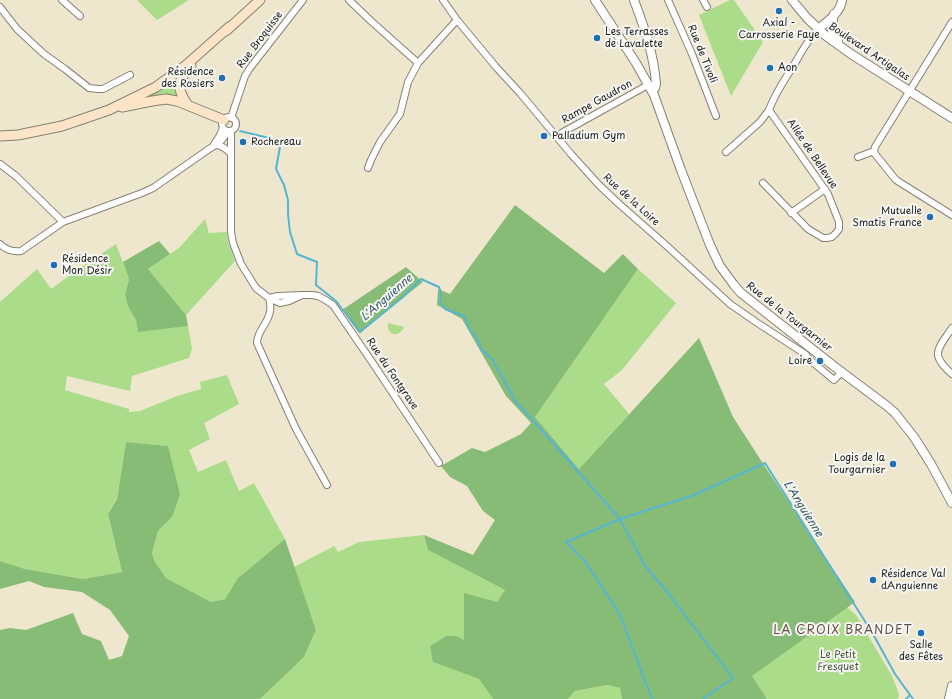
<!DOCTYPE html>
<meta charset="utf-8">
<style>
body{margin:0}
canvas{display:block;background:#efe6ce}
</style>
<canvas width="952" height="699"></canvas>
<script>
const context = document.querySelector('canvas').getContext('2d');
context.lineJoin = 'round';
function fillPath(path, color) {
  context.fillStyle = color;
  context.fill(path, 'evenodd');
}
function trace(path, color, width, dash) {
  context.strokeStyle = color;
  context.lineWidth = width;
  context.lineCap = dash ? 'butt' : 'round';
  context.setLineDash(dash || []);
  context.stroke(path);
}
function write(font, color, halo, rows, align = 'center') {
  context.font = font + ' "Playpen Sans",sans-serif';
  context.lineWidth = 4;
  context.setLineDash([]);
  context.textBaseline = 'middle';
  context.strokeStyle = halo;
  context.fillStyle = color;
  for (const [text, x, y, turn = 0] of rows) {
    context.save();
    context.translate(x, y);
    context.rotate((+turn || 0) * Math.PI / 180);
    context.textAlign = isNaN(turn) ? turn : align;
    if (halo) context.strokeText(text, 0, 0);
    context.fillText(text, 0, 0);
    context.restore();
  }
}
fillPath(new Path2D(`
 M 137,0 L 189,0 L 157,20 Z
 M 730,0 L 734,0 L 763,42 L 731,96 L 699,15 Z
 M 179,76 L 173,89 L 179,98 L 142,98 L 161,89 Z
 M 205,219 L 209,233 L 227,232 L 228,242 L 235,261 L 186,315 L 148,269 L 179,248 Z
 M 116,244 L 129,279 L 125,295 L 126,298 L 136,320 L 138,331 L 188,326 L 192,349 L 189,358 L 132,376 L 130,391 L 67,376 L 65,390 L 129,409 L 129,412 L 140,411 L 177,396 L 201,389 L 200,382 L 227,375 L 239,404 L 204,423 L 210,439 L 189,450 L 198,472 L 226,460 L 239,491 L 254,483 L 285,539 L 238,578 L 225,599 L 211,602 L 166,578 L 155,562 L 152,553 L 158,531 L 172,517 L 168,446 L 126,442 L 117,498 L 108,514 L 122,572 L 83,579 L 25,569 L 0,561 L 0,302 L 37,269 L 51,289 L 77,270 Z
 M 638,269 L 676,303 L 622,370 L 604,384 L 629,414 L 579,469 L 535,417 Z
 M 388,323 L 404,327 C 399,339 386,335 388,323 Z
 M 424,535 L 428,550 L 505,590 L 497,602 L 464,640 L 446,636 L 430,646 L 434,662 L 479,679 L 493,699 L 260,699 L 304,657 L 316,630 L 294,567 L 334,546 L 338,552 L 359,542 Z
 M 847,607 L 856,615 L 892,676 L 898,691 L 899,697 L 897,699 L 767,699 L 752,677 L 787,612 Z
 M 607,685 L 620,688 L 622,699 L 568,699 L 575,691 Z`), '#aadc8a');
fillPath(new Path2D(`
 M 515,205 L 604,273 L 623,254 L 638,269 L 535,417 L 579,469 L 699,338 L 733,417 L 762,462 L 855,602 L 752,676 L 767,699 L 622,699 L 620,688 L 607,685 L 575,691 L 568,699 L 493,699 L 479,679 L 433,662 L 430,646 L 446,636 L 456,636 L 464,640 L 464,593 L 497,602 L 505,590 L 428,550 L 424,535 L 473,555 L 495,520 L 483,511 L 467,486 L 450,477 L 441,466 L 472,448 L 485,452 L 521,434 L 531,423 L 506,396 L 462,319 L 437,305 L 438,289 L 450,294 Z
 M 159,241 L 170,254 L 148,269 L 186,315 L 188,326 L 138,332 L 136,320 L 128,306 L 126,298 L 125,295 L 129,279 L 123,262 Z
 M 406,267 L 423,282 L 359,333 L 342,310 Z
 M 126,442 L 168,446 L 180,494 L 172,517 L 158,531 L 152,553 L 155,562 L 166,578 L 211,602 L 225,599 L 238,578 L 285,539 L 316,630 L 304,657 L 260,699 L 0,699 L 0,630 L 10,628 L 26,630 L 73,613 L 82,634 L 101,641 L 109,660 L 122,656 L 129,636 L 110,610 L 82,592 L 44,587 L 29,581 L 0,589 L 0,561 L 25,569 L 83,579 L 122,572 L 108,514 L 117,499 Z`), '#87bc76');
trace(new Path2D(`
 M 240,131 L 281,141 L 276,169 L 284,185 L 288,200 L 288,214 L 290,232 L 297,254 L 317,262 L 316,285 L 336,301 L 360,332 L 404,296 L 421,279 L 439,287 L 441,293 L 440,302 L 445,309 L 464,316 L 470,330 L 477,339 L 481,349 L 492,359 L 516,402 L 530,417 L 620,519 L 694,495 L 765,463 L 873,634 L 895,674 L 913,699
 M 652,699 L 620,615 L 587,564 L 566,542 L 620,519 L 645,566 L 668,593 L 733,678 L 703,699
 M 906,699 L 910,695`), '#55b5d4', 2);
const minor = new Path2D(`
 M 62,0 L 80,16
 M 349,0 L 371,21 L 418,63
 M 443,0 L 457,20 L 496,67 L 520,93 L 571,154 L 599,185 L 618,203 L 668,247 L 730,304 L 756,322 L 805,354 L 810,360 L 834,380 L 842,372
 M 668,0 L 692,54 L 716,116
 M 703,0 L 707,7
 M 0,7 L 17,29 L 44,54 L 65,69 L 89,88 L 98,89 L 103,89 L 130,75
 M222 124a7 7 0 1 1 14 0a7 7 0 1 1-14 0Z
 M 231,118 L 245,76 L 250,68 L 303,0
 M 231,131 L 231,232 L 233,243 L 241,264 L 256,288 L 269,298 L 280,303 L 289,301 L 302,295 L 278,296 L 269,298
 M 556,136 L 648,85
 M 217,145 C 224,146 227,150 231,154
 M 213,146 L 219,137 L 223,128
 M 874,151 L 875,147 L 952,22
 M 874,151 L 875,154 L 896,180 L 952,215
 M 726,152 L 760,122 L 769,110
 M 858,157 L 874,151
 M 0,164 L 17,177 L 63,222
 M 368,168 L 371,160 L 380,142 L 400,114 L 408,82 L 418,63 L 457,20
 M 763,183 L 808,229 L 823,238 L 827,238 L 832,237 L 836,233 L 839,229 L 839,222 L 828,194 L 769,110 C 775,93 786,78 795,63 C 802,51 809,38 818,29
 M 791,213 L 825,189
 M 0,244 C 6,250 12,252 21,251 L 63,222 L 142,193 L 153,188 L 212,147 C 220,144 223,139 228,131
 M 302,295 L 312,295 L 318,296 L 324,299 L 333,305 L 372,362 L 439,463
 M 269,298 C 270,302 271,307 270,311 C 269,323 257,330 257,343 L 296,429 L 327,485
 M 952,328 C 938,349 929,354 952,374`);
const tertiary = new Path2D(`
 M 595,0 L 636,63 L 654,95 L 681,170 L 710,245 L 720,266 L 734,285 L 741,293 L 835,367 L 887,406 L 895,413 L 914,437 L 931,464 L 952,503
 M 634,0 C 644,27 654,54 656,84 L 655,88 L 652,90
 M 792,0 L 807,18 L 826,36 L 851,54 L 952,118
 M 834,14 C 832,26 829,31 838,41
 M 818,29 C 827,22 841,12 842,0
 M 949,699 L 952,686`);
const secondary = new Path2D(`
 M 226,31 L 260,0
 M 187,104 C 176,87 177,81 191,66
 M 122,107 L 152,101 L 166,99 L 177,101 L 224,120
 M 0,136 L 18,135 L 62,126 L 109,110 L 156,87 L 185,66 L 229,27`);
trace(minor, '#868175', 8);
trace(tertiary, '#868175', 10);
trace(secondary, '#868175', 11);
trace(minor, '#fff', 6);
trace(tertiary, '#fff', 8);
trace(secondary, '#fee4c6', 9);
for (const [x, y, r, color] of [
 [779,11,4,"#1f6fb2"],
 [597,38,4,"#1f6fb2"],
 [770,68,4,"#1f6fb2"],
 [222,78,4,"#1f6fb2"],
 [544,136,4,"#1f6fb2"],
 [243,142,4,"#1f6fb2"],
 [930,217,4,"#1f6fb2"],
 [54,265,4,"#1f6fb2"],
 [820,361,4,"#1f6fb2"],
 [893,464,4,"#1f6fb2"],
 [873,580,4,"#1f6fb2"],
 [921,633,4,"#1f6fb2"]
]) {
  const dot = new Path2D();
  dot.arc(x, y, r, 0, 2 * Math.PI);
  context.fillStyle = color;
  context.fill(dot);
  trace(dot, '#f6f6f2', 1.5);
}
write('10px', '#1c1c1c', '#f6f6f2', [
 ["Axial -",779,23,"center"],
 ["Carrosserie Faye",779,35,"center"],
 ["Les Terrasses",605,32],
 ["de Lavalette",605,44],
 ["Aon",778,68],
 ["Résidence",214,72,"right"],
 ["des Rosiers",214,84,"right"],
 ["Palladium Gym",552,136],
 ["Rochereau",251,142],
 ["Mutuelle",922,211,"right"],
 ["Smatis France",922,223,"right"],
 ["Résidence",62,259],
 ["Mon Désir",62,271],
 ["Loire",812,361,"right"],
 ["Logis de la",885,458,"right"],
 ["Tourgarnier",885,470,"right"],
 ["Résidence Val",881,574],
 ["dAnguienne",881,586],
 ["Salle",921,645,"center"],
 ["des Fêtes",921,657,"center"]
], 'left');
write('10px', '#1c1c1c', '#f6f6f2', [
 ["Rue Broquisse",260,40,-53],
 ["Boulevard Artigalas",869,52,34],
 ["Rue de Tivoli",702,54,68],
 ["Rampe Gaudron",597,102,-29],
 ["Allée de Bellevue",812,154,56],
 ["Rue de la Loire",631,200,42],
 ["Rue de la Tourgarnier",789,317,38],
 ["Rue du Fontgrave",392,374,56]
]);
write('10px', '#47563d', '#f6f6f2', [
 ["Le Petit",838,655],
 ["Fresquet",838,667]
]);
write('italic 11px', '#335966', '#f6f6f2', [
 ["L'Anguienne",387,298,-41],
 ["L'Anguienne",803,509,58]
]);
context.letterSpacing = '1px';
write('12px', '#684a46', '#f6f6f2', [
 ["LA CROIX BRANDET",843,631]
]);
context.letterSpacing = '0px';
</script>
